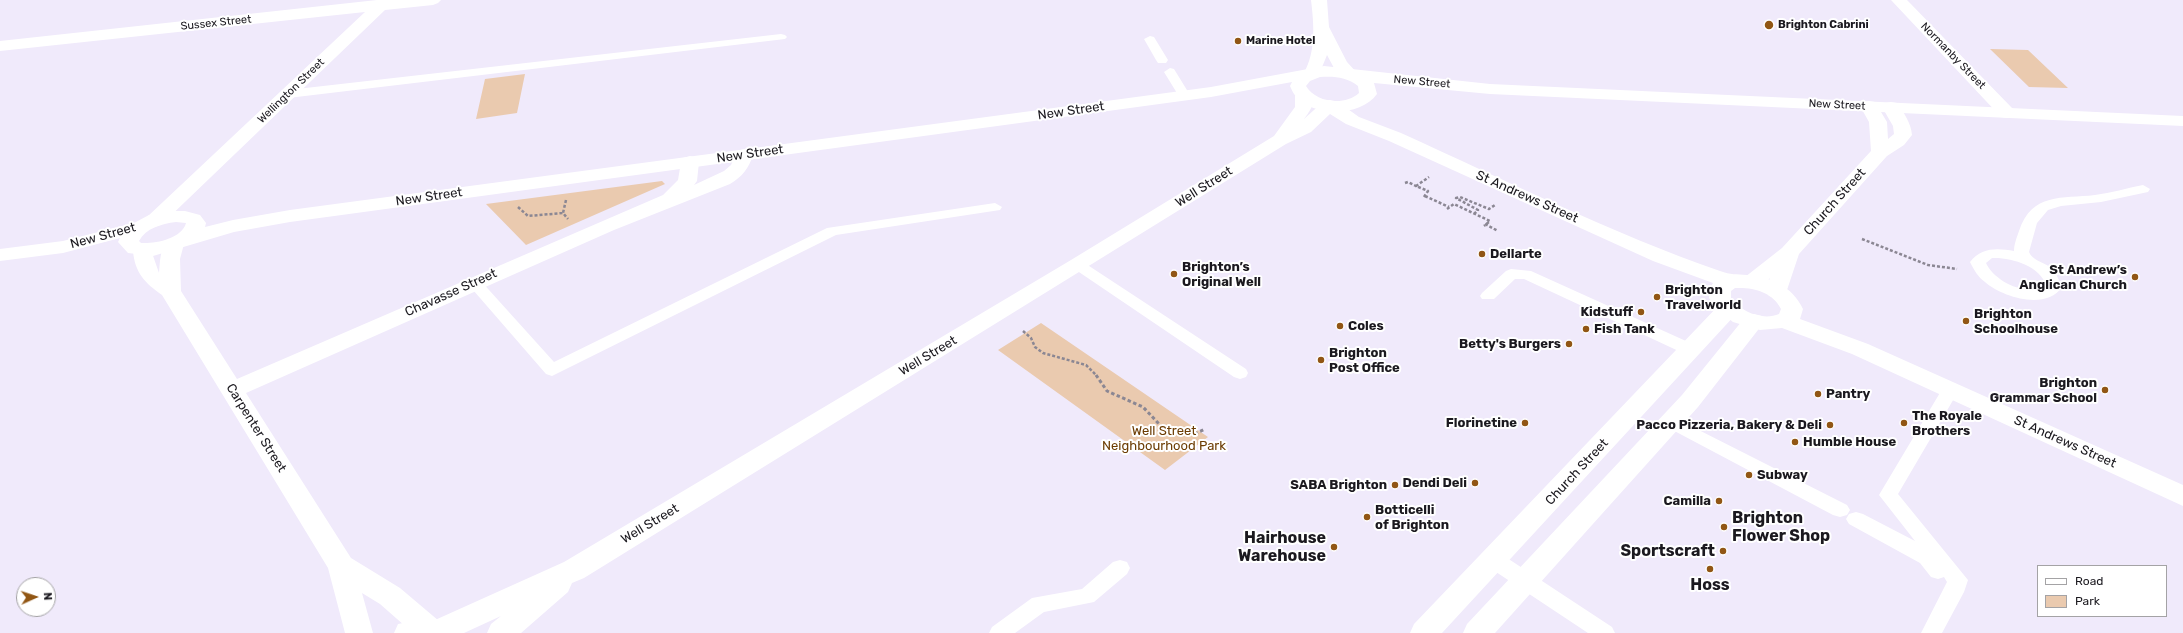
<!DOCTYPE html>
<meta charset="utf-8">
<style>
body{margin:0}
#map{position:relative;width:2183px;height:633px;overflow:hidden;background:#f0eafb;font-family:Rubik,sans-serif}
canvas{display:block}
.legend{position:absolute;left:2037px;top:565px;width:130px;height:52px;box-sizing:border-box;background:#fff;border:1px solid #a4a3a5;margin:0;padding:5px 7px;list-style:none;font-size:12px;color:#1b191f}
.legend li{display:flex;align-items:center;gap:8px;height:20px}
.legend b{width:20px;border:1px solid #a4a3a5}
.north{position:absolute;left:16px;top:577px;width:40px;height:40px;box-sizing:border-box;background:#fff;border:1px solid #a4a3a5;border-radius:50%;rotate:87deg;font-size:11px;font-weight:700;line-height:16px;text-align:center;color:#1b191f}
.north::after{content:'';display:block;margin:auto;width:14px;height:18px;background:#915614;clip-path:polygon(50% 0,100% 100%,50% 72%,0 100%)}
</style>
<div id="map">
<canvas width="2183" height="633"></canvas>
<ul class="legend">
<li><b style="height:5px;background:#fff"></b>Road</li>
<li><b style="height:11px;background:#eacaaf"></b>Park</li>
</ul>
<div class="north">N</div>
</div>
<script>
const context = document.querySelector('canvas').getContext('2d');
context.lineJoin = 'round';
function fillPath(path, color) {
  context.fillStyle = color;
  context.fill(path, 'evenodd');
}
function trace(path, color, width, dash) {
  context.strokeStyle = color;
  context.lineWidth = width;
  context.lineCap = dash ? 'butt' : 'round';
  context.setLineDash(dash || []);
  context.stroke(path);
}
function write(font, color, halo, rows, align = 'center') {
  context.font = font + ' Rubik,sans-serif';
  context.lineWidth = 4;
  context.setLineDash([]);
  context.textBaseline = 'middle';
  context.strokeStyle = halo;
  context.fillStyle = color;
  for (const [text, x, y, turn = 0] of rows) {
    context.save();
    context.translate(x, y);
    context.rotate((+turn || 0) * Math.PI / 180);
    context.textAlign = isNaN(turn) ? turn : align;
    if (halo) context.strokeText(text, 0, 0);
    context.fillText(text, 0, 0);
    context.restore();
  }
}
fillPath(new Path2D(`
 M 1990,49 L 2028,50 L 2068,88 L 2029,87 Z
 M 525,74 L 517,113 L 476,119 L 485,79 Z
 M 662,181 L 665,184 L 526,245 L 486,204 Z
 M 1041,323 L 1208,437 L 1165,470 L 998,350 Z`), '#eacaaf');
trace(new Path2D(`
 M 1405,183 L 1408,182 L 1416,186 L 1414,187
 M 1425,196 L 1449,207
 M 1424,197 L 1428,191 L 1416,186 L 1429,177
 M 566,200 L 563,213 L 568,219
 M 518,207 L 528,216 L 563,213
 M 1447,209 L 1454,204 L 1490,221 L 1484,226
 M 1474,214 L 1478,210 L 1456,198 L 1460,197 L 1489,209 L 1495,205
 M 1485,224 L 1498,231
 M 1862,239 L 1928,265 L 1957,269
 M 1023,331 L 1031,338 L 1035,347 L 1043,353 L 1086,365 L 1097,376`), '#8b8793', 2.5, [3, 2]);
trace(new Path2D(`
 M 1096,375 L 1107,391 L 1143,407 L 1162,427 L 1173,431 L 1195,434 L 1205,429`), '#8b8793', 3, [3.5, 2.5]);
fillPath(new Path2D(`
 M 781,34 L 785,35 L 787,37 L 785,39 L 288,98 L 282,94 L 288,90 Z
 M 1150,36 L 1154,37 L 1168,60 L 1166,63 L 1158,63 L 1156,60 L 1144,39 Z
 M 1170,68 L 1174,69 L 1190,95 L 1188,98 L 1184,99 L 1180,98 L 1164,72 Z
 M 2143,185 L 2150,189 L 2148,192 L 2101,202 L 2061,206 L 2048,210 L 2037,223 L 2029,252 C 2032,260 2043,262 2050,267 C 2056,272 2059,280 2062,287 C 2046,311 2002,297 1985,282 C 1978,277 1974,270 1970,262 C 1981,247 1998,248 2014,251 C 2014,244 2017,237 2019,231 C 2032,192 2062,199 2095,195 C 2111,193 2127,188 2143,185 ZM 1992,258 C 2011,257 2040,266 2046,285 C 2027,298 1994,281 1986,263 Z
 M 995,203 L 1002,207 L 1000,210 L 836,235 L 552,376 L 546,374 L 467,283 L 470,280 L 480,280 L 554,362 L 827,228 Z
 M 1078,260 L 1083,262 L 1246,369 L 1248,373 L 1246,377 L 1240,379 L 1234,377 L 1073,268 L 1070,265 L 1073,262 Z
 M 1511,269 L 1531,271 L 1697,346 L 1699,350 L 1697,354 L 1691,355 L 1685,354 L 1524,279 L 1515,279 L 1494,299 L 1482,299 L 1480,296 L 1482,293 L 1506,271 Z
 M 1950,384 L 1956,386 L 1959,390 L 1898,494 L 1968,580 L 1964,592 L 1942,633 L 1921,633 L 1947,582 L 1944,577 L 1938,579 L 1931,577 L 1920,563 L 1849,524 L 1846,519 L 1849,514 L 1856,512 L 1863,514 L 1915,541 L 1879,495 L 1944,386 Z
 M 1671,416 L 1847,505 L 1850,510 L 1847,515 L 1840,517 L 1833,515 L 1665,426 L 1662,422 L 1665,418 Z
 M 1494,552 L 1501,554 L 1612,627 L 1615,633 L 1588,633 L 1487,566 L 1484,560 L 1487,554 Z
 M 1120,560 L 1127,562 L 1130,568 L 1127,574 L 1094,602 L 1044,612 L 1015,633 L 989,633 L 992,627 L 1032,598 L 1082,589 L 1113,562 Z`), '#fff');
fillPath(new Path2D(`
 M 377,0 L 441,0 L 438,3 L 433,5 L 385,10 L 161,225 L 154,227 L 147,225 L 144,221 L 147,217 L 365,12 L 0,51 L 0,41 Z
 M 1311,0 L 1327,0 L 1329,27 L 1347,62 L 1358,74 L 1356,78 L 1344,78 L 1334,68 L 1327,55 L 1318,77 L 1306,77 L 1304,73 C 1316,51 1314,25 1311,0 Z
 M 1891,0 L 1907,0 L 2013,109 L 2016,113 L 2013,117 L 2007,118 L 2001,117 Z
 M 1869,101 L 1875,102 L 1887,122 L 1888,139 L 1894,134 L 1893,126 L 1882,107 L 1885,103 L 1891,102 L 1897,103 C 1904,113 1911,123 1912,135 L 1904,145 L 1887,156 L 1799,254 L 1785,296 L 1777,298 L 1769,296 L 1766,291 L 1770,278 C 1762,286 1757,290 1745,287 L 1742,282 L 1745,277 L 1782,248 L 1871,151 L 1869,122 L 1860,106 L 1863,102 Z
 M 744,149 L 751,151 L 753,155 C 749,168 742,177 730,184 L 614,230 L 246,393 L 351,558 L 400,588 L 439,621 L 443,630 L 442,633 L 413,633 L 380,604 L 362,593 L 373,633 L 345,633 L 328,568 L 162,295 C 145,283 135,273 133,251 L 136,247 L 143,245 L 150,247 L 159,273 C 160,261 160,249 167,240 L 174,238 L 181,240 L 184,244 L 180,259 L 181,291 L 237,379 L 663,195 L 678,180 L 681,162 L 683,158 L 690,156 L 697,158 L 699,162 L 697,181 L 694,185 L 724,171 L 731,165 L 737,151 Z
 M 1728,302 L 1736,304 L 1739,309 L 1736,314 L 1442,633 L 1410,633 L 1414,624 L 1720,304 Z
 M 1754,314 L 1762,316 L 1765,321 L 1698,407 L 1495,633 L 1463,633 L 1467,624 L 1682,395 L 1746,316 Z`), '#fff');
fillPath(new Path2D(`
 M 1304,91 L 1310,92 C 1317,102 1310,111 1304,119 L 1324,101 L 1330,100 L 1338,102 L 1359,117 L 1401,133 C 1507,181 1611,233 1720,271 C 1731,275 1736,274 1747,275 C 1771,277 1792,286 1803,309 L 1800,319 L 1868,344 L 2183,485 L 2183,506 L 1852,354 L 1782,328 L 1760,330 L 1733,322 L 1718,310 L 1709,298 L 1710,288 L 1713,283 L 1653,261 L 1389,141 L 1346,124 L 1330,114 L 1311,132 L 1286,144 L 584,578 L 572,583 L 568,592 L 521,633 L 487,633 L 491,624 L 501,616 L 464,633 L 394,633 L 398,624 L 429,618 L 435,620 L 564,562 L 1071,260 L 1274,136 L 1295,107 L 1295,96 L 1298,92 ZM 1735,288 C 1753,287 1773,292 1781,309 L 1779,314 C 1763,321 1741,312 1731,298 L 1731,291 Z`), '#fff');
fillPath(new Path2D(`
 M 1324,66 L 1490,84 L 2183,116 L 2183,126 L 1490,94 L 1374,83 L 1377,94 C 1362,115 1324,116 1303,103 C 1296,98 1293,93 1290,86 L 1292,82 L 1211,97 L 290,222 L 234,232 L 153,256 L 128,253 L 118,242 L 120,238 L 63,253 L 0,261 L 0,249 L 63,241 L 134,223 L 149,215 L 166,211 L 185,211 L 200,215 L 206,223 L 205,227 L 233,220 L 290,210 L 1211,87 ZM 1320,77 C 1334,76 1347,77 1358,86 L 1359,93 C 1345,106 1316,103 1306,86 L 1310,81 ZM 176,222 L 186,223 C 182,239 154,244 141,243 L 139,241 C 146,228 161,224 176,222 Z`), '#fff');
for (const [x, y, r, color] of [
 [1769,25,5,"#915614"],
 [1238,41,4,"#915614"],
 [1482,254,4,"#915614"],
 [1174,274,4,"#915614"],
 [2135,277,4,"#915614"],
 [1657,297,4,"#915614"],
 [1641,312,4,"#915614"],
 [1966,321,4,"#915614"],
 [1340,326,4,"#915614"],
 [1586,329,4,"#915614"],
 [1569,344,4,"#915614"],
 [1321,360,4,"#915614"],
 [2105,390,4,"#915614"],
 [1818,394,4,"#915614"],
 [1525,423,4,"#915614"],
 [1904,423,4,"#915614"],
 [1830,425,4,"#915614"],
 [1795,442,4,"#915614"],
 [1749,475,4,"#915614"],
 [1475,483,4,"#915614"],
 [1395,485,4,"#915614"],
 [1719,501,4,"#915614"],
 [1367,517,4,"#915614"],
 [1724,527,4,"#915614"],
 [1334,547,4,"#915614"],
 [1723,551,4,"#915614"],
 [1710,569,4,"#915614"]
]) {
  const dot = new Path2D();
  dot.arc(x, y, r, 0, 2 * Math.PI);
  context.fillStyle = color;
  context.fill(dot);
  trace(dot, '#fff', 1.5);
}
write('11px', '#1b191f', '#fff', [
 ["Sussex Street",216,23,-6],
 ["Normanby Street",1953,56,46],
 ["New Street",1422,82,5],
 ["Wellington Street",291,91,-44],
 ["New Street",1837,105,3]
]);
write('bold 11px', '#1b191f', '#fff', [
 ["Brighton Cabrini",1778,25],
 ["Marine Hotel",1246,41]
], 'left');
write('13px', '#1b191f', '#fff', [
 ["New Street",1071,111,-8],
 ["New Street",750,154,-8],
 ["Well Street",1204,187,-32],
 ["New Street",429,197,-8],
 ["St Andrews Street",1527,197,24],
 ["Church Street",1835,202,-48],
 ["New Street",103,236,-15],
 ["Chavasse Street",451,293,-24],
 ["Well Street",928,356,-31],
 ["Carpenter Street",256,428,58],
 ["St Andrews Street",2065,442,24],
 ["Church Street",1577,472,-47],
 ["Well Street",650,524,-31]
]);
write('bold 13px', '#1b191f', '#fff', [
 ["Dellarte",1490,254],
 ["Brighton’s",1182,267],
 ["Original Well",1182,282],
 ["St Andrew’s",2127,270,"right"],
 ["Anglican Church",2127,285,"right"],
 ["Brighton",1665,290],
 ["Travelworld",1665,305],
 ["Kidstuff",1633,312,"right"],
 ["Brighton",1974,314],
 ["Schoolhouse",1974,329],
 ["Coles",1348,326],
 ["Fish Tank",1594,329],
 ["Betty's Burgers",1561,344,"right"],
 ["Brighton",1329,353],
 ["Post Office",1329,368],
 ["Brighton",2097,383,"right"],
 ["Grammar School",2097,398,"right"],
 ["Pantry",1826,394],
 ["The Royale",1912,416],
 ["Brothers",1912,431],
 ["Florinetine",1517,423,"right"],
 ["Pacco Pizzeria, Bakery & Deli",1822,425,"right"],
 ["Humble House",1803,442],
 ["Subway",1757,475],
 ["Dendi Deli",1467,483,"right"],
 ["SABA Brighton",1387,485,"right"],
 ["Camilla",1711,501,"right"],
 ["Botticelli",1375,510],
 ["of Brighton",1375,525]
], 'left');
write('13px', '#6c3c03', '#fff', [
 ["Well Street",1164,431],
 ["Neighbourhood Park",1164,446]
]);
write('bold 16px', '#1b191f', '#fff', [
 ["Brighton",1732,518,"left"],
 ["Flower Shop",1732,536,"left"],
 ["Hairhouse",1326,538],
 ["Warehouse",1326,556],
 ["Sportscraft",1715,551],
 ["Hoss",1710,585,"center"]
], 'right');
</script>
